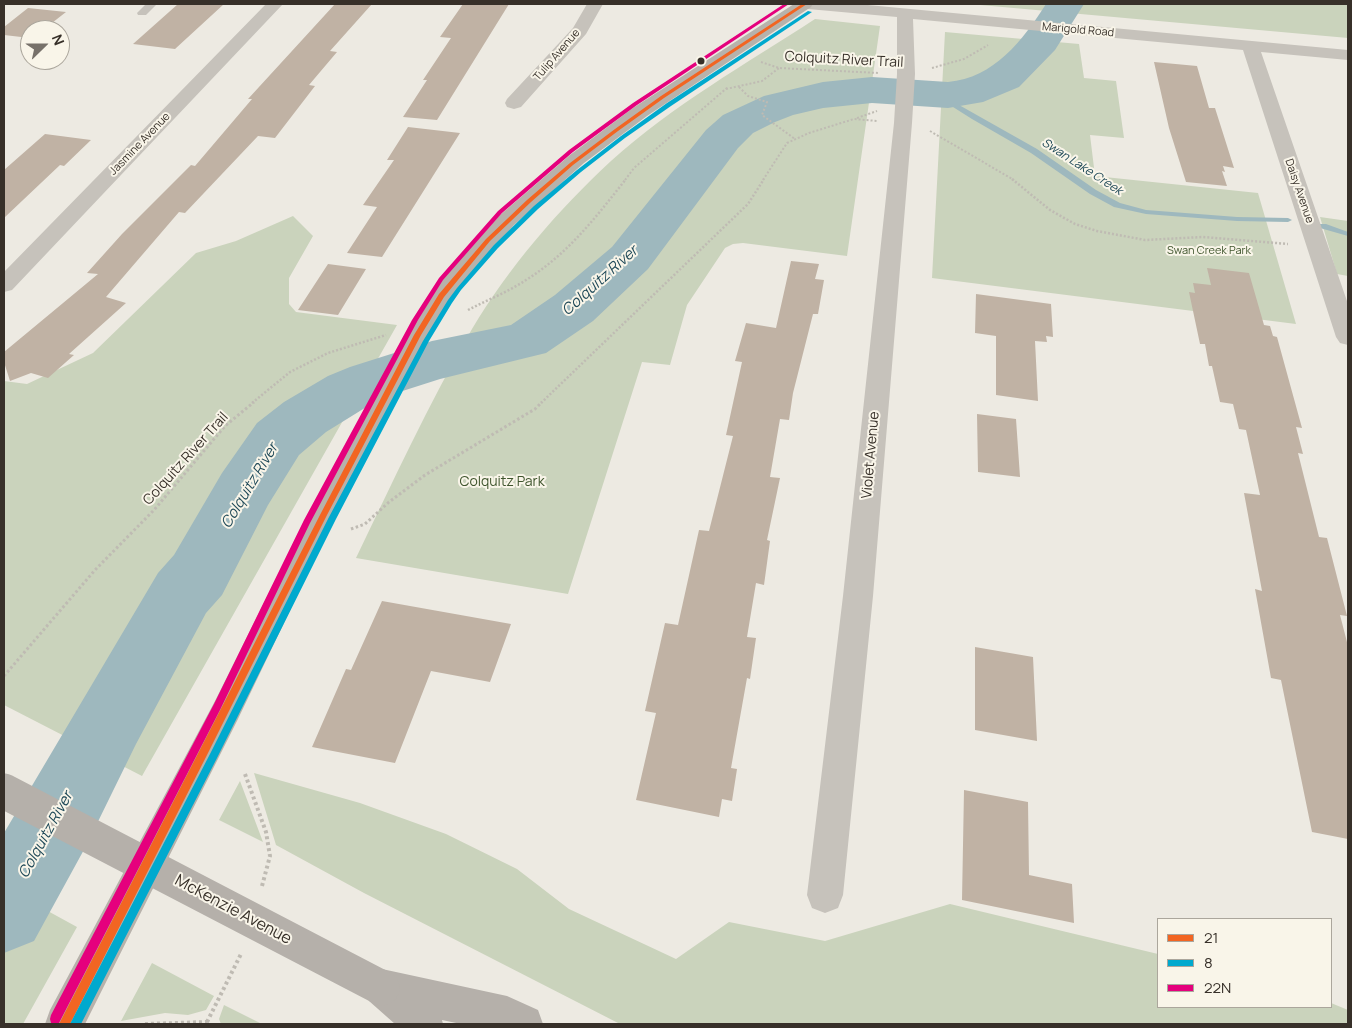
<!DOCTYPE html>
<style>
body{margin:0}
#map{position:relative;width:1352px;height:1028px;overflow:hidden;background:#edeae2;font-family:Manrope,sans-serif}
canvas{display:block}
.frame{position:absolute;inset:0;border:5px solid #373029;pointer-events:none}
.legend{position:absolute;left:1157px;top:918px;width:175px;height:90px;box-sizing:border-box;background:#f9f5e9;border:1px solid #aba69c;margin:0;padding:6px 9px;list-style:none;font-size:15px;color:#373029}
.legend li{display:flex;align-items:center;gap:10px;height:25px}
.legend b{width:25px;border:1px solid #aba69c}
.north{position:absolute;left:20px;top:20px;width:50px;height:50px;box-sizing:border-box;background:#f9f5e9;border:1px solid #aba69c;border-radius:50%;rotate:68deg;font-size:14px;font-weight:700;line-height:20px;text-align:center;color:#373029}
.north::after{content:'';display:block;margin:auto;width:18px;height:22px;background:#77716a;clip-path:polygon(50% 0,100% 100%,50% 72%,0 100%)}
</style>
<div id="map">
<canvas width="1352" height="1028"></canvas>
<div class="frame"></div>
<ul class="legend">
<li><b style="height:6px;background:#f26522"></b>21</li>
<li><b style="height:6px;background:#00a9ce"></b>8</li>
<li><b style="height:6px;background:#e5007d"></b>22N</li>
</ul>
<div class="north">N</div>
</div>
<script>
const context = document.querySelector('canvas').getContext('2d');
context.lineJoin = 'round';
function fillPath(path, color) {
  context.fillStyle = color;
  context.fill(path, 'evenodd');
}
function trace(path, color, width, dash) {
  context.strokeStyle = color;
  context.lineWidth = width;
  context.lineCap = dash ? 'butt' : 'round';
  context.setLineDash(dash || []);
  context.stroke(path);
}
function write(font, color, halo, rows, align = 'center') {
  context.font = font + ' Manrope,sans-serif';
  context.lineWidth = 4;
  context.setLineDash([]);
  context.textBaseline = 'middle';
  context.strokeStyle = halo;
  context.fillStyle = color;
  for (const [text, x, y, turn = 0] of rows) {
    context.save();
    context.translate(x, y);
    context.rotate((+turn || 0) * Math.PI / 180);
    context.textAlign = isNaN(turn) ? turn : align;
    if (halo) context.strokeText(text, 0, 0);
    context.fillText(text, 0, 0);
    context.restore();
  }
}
fillPath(new Path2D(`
 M 969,4 L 1348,4 L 1348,38 Z
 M 815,19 L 880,26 L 847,256 L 743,243 L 733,244 L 725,248 L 687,305 L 670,365 L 642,362 L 568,594 L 356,558 C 393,481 429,403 472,329 C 509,267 558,210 611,161 C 673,105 746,64 815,19 Z
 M 945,32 L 1079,44 L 1084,78 L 1116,81 L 1124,138 L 1090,135 L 1095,176 L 1258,193 L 1296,324 L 932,278 Z
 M 293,216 L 313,236 L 289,278 L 289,304 L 296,312 L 397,325 L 142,776 L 4,705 L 4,381 L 27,384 L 93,353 L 196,253 L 236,241 Z
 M 1320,217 L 1348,221 L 1348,276 L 1337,274 Z
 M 254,773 L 360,803 L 446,834 L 517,869 L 569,909 L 676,959 L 729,922 L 825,941 L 950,904 L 1158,954 L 1158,1007 L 1331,1007 L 1331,1003 L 1348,1010 L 1348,1024 L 620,1024 L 364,893 L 276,845 Z
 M 240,781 L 263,842 L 219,820 Z
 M 4,887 L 77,927 L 23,1024 L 4,1024 Z
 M 152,963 L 214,996 L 206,1010 L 188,1015 L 165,1013 L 121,1021 Z
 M 224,1005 L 262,1024 L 221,1024 L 219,1019 Z`), '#cad3bc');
fillPath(new Path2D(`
 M 936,92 L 1037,149 L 1096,190 L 1120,203 L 1146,210 L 1237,217 L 1288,218 L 1292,220 L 1288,222 L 1237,221 L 1146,214 L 1114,207 L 1090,194 L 1031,153 L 972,119 L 934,95 L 934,93 Z
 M 1320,224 L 1326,224 L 1348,232 L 1348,236 L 1320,228 Z`), '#9eb8be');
fillPath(new Path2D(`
 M 1046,4 L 1084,4 L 1055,50 L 1019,87 L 983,102 L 948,108 L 872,103 L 823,108 L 793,115 L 775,122 L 753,133 L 738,148 L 648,269 L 593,321 L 546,353 L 440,379 L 390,395 L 368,406 L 326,432 L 299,455 L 268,505 L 222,595 L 206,613 L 136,744 L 86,846 L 34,941 L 4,953 L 4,833 L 158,573 L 174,555 L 222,473 L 257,423 L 284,402 L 328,376 L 350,367 L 432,341 L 511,325 L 555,295 L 612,247 L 706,130 L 723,115 L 764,96 L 823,82 L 872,77 L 948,82 C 994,78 1023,40 1046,4 Z`), '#9eb8be');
fillPath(new Path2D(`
 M 178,4 L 224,4 L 175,49 L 133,44 Z
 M 335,4 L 372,4 L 330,51 L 337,52 L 309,85 L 315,86 L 275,138 L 258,136 L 185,213 L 179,212 L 106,297 L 126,303 L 69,354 L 74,355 L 48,378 L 31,373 L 10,381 L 4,362 L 4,352 L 98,274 L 87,273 L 122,234 L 191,165 L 195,166 L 252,99 L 248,99 Z
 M 463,4 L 509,4 L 437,120 L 403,117 L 427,80 L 423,80 L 451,38 L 440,37 Z
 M 28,8 L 66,12 L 43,30 L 30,30 L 30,38 L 4,35 L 4,27 Z
 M 1154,62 L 1197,66 L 1209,108 L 1215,108 L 1234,168 L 1223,166 L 1225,172 L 1222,171 L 1227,186 L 1186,182 L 1169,128 Z
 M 408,127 L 460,133 L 382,257 L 347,253 L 377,207 L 363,205 L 394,160 L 387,160 Z
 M 45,134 L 91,140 L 64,166 L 60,165 L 4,218 L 4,170 Z
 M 791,261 L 819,264 L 815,279 L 824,280 L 818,314 L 813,314 L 793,393 L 789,420 L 780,419 L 770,477 L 780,478 L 767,540 L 770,541 L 764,585 L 756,583 L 747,637 L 756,638 L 750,679 L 747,678 L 731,768 L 737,769 L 732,801 L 722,799 L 719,817 L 636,800 L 656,713 L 645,711 L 665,623 L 678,625 L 699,530 L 709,531 L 733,436 L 726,435 L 742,362 L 735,361 L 746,323 L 776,328 Z
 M 328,264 L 366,269 L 338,315 L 298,310 Z
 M 1207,268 L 1249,273 L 1264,325 L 1270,326 L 1273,336 L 1277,337 L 1302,428 L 1296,427 L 1303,454 L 1298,453 L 1319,537 L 1327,538 L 1347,616 L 1340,615 L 1348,646 L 1348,839 L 1312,832 L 1281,680 L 1271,678 L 1255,589 L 1262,591 L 1244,493 L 1260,495 L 1246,430 L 1239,429 L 1233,404 L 1220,402 L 1212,366 L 1209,366 L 1205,344 L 1200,344 L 1189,292 L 1195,293 L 1193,283 L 1211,285 Z
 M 976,294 L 1051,304 L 1053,337 L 1046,336 L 1047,342 L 1035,341 L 1038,401 L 996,395 L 996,336 L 975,333 Z
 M 977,414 L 1016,419 L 1020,477 L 978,472 Z
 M 382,601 L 511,624 L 490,682 L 431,671 L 395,763 L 312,747 L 346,669 L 351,670 Z
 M 975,647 L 1033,657 L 1037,741 L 975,730 Z
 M 964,790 L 1028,802 L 1029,875 L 1072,884 L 1074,923 L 962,900 Z`), '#c0b2a4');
trace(new Path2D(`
 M 761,62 L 779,68 L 879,73
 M 932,68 L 964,59 L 988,45
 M 739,87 L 748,96 L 767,102 L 762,115 L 795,139
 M 726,89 L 762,81 L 779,68
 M 857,118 L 877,111
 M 930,131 L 1014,180
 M 625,180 L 634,168 L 728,87
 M 763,180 L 787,143 L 809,133 L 854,119 L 877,121`), '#bfbbb3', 2, [2, 2]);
trace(new Path2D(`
 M 1012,179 L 1050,210 L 1075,224 L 1097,231 L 1145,240 L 1203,237 L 1288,244
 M 468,310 C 487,300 508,292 526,280 C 568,254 596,217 626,179
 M 252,403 L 290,372 L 328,353 L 386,335
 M 541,403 L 748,204 L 764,179`), '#bfbbb3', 2.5, [2, 2]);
trace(new Path2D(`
 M 351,529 L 365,524 L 389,502 L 425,475 L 535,409 L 542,402
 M 4,676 L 95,570 L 154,510 L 225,426 L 254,402`), '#bfbbb3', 3, [2.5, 2.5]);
trace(new Path2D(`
 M 245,774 L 266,832 L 270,856 L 262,886
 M 207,1022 L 241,954
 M 145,1024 L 207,1022 L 208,1024`), '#bfbbb3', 4, [3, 3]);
fillPath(new Path2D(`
 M 146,4 L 157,4 L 146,15 L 138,15 L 137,13 Z`), '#c6c2bb');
fillPath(new Path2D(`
 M 266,4 L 283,4 L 12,290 L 4,292 L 4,272 Z
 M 587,4 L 603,4 L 586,34 L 521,107 L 514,109 L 507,107 L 505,103 L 507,99 L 573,28 Z
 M 800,4 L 857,4 L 1348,50 L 1348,60 L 1261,52 L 1348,304 L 1348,345 L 1340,343 L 1336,337 L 1243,50 L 913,19 L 915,74 L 912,123 L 873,596 L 843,895 L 838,908 L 825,913 L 812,908 L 807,895 L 843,596 L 894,123 L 897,74 L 897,17 L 808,9 L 802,7 Z`), '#c6c2bb');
fillPath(new Path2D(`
 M 794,4 L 813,4 L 811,7 L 647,116 L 584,163 L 514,225 L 457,290 L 436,325 L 329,529 L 237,721 L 85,1024 L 45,1024 L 50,1010 L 215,701 L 306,519 L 412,325 L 441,280 L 500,215 L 570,155 L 633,108 Z`), '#b7b2ab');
fillPath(new Path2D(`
 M 382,969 L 507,996 L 538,1010 L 543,1024 L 461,1024 L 442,1020 L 443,1024 L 395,1024 L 369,1001 L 363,988 L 369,975 Z`), '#b5b0aa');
trace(new Path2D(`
 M 4,791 L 382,988`), '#b5b0aa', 35);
fillPath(new Path2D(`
 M 802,4 L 807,4 L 664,98 L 618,131 L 573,165 L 531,202 L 490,241 L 444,297 L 421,335 L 327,515 L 206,757 L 70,1024 L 59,1024 L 227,697 L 321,513 L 414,335 L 439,294 L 486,239 L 527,200 L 570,163 L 615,129 L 661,96 Z`), '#f26522');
fillPath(new Path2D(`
 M 808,11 L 812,12 L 671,106 L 625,138 L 581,172 L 538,209 L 498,248 L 461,290 L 452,303 L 429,341 L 336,519 L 216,760 L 81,1024 L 70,1024 L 210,754 L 329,517 L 423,341 L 448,300 L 457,288 L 494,245 L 534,206 L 577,170 L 621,136 L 667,103 Z`), '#00a9ce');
fillPath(new Path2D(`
 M 784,4 L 789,4 L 637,105 L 573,152 L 502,213 L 443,280 L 418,320 L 310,523 L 220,710 L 59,1023 L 55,1024 L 51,1023 L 50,1019 L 51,1015 L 214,704 L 304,520 L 412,320 L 439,278 L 498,211 L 569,150 L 633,103 Z`), '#e5007d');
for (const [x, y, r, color] of [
 [701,61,4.5,"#373029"]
]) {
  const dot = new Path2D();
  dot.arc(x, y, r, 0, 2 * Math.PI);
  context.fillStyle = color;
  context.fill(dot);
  trace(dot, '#f9f5e9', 2);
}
write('11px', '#373029', '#f9f5e9', [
 ["Marigold Road",1078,30,5],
 ["Tulip Avenue",557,55,-49],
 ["Jasmine Avenue",140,144,-46],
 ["Daisy Avenue",1299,191,71]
]);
write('11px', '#3f552d', '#f9f5e9', [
 ["Swan Creek Park",1209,251]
]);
write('italic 12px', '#1f4958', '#f9f5e9', [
 ["Swan Lake Creek",1082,167,33]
]);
write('14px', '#373029', '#f9f5e9', [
 ["Colquitz River Trail",844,60,3],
 ["Violet Avenue",871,455,-85],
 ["Colquitz River Trail",186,459,-48]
]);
write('14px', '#3f552d', '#f9f5e9', [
 ["Colquitz Park",502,482]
]);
write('italic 15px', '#1f4958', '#f9f5e9', [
 ["Colquitz River",600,281,-42],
 ["Colquitz River",250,486,-59],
 ["Colquitz River",46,835,-61]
]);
write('16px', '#373029', '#f9f5e9', [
 ["McKenzie Avenue",233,910,28]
]);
</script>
